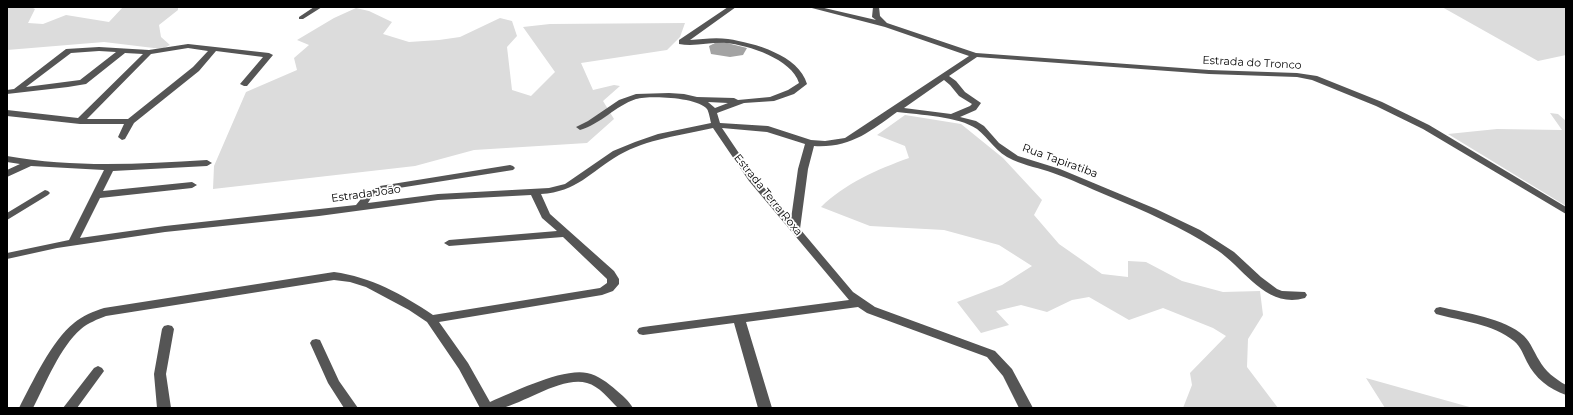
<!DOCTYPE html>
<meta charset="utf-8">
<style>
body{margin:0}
#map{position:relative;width:1573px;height:415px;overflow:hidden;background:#fff;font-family:Montserrat,sans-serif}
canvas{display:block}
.frame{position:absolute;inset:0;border:8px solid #000;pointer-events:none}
</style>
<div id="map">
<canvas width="1573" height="415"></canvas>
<div class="frame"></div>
</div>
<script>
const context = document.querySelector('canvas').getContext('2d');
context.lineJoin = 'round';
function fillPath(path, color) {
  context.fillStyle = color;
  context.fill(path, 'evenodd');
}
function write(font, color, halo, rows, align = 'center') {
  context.font = font + ' Montserrat,sans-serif';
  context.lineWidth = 3.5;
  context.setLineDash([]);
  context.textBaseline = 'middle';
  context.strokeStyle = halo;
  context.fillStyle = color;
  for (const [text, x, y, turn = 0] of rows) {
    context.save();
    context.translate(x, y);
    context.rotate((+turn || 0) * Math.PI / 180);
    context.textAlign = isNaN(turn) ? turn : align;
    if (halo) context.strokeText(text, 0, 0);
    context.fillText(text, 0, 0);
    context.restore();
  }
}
fillPath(new Path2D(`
 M 31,7 L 35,9 L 28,23 L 43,24 L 66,15 L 109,22 L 123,7 L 178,7 L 178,10 L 159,25 L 161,37 L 170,45 L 162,49 L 104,42 L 7,50 L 7,8 Z
 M 1442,7 L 1566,7 L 1566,55 L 1538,61 Z
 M 356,8 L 369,11 L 392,22 L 383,34 L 409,42 L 439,40 L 460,37 L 500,18 L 512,21 L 517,36 L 507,47 L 512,90 L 531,96 L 555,72 L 523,27 L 550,24 L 685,23 L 680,37 L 667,50 L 581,63 L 593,90 L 614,85 L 620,86 L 603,101 L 614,119 L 587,143 L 474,150 L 415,166 L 213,189 L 214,166 L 246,92 L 297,70 L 294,58 L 309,45 L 297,40 L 334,18 Z
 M 1550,113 L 1558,114 L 1566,121 L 1566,206 L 1448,134 L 1497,129 L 1562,130 Z
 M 905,115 L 961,124 L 1003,158 L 1042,200 L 1034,215 L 1059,244 L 1102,274 L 1128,277 L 1128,261 L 1146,262 L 1182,281 L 1223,292 L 1260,291 L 1263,315 L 1248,339 L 1247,367 L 1278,408 L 1183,408 L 1192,385 L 1190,373 L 1226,336 L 1213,328 L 1163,308 L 1129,320 L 1089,297 L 1072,300 L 1047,312 L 1021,305 L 996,311 L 1009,325 L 981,333 L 957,302 L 1002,285 L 1032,266 L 999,245 L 944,230 L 870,226 L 821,207 C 844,184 878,169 909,158 L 905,146 L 877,135 Z
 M 1366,378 L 1473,408 L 1385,408 Z`), '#dcdcdc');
fillPath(new Path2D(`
 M 719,41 L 747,48 L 743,55 L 730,57 L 711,54 L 709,46 Z`), '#a3a3a3');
fillPath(new Path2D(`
 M 314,7 L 322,7 L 303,19 L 299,19 L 299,17 Z
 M 728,7 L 736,7 L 690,40 C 702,39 716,37 728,39 C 754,43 799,55 807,84 L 794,94 L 774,101 L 744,103 L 717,113 L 720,123 L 768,126 L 811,140 L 825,141 L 845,138 L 969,56 L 885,27 L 808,7 L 820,7 L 876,20 L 872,17 L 873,7 L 879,7 L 880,16 L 887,23 L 976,53 L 1209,70 L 1297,73 L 1317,76 L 1382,102 L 1429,125 L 1566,207 L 1566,214 L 1423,129 L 1376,106 L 1312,80 L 1297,77 L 1209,74 L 977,57 L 949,76 L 956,81 L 965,92 L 981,103 L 976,110 L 960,117 L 976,121 L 984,126 L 999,143 L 1018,156 L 1060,169 L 1156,209 L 1200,230 L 1234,252 L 1261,277 L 1277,289 L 1282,291 L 1305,292 L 1307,295 L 1305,298 C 1266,309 1245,269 1217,250 C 1182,227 1144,211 1106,195 C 1089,188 1071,179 1053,173 C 1040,168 1026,166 1013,160 C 996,153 989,138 977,129 C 958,116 920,115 897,112 C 869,132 851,148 814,146 L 808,169 L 800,229 L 853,292 L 875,307 L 995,351 L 1012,369 L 1033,408 L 1019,408 L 1003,376 L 987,357 L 867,313 L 858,307 L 746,322 L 772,408 L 758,408 L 734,323 L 643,335 L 639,334 L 637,331 L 639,328 L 643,327 L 849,300 L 749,181 L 713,128 C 682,135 647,139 619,155 C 590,172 577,192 541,194 L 550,214 L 614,271 L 619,279 L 619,284 L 613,291 L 602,295 L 439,322 L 468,363 L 490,402 C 514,392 562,368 587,373 C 598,375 608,383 616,390 C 622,395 629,401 633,408 L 618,408 C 609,399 599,386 587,383 C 562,376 525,403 502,408 C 495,409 487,408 480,408 L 459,369 L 427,322 L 409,310 L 366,287 L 350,282 L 334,280 L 106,316 C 98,319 88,323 81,329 C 60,347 46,383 33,408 L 19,408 C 32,383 52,340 74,323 C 82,316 94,311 104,308 L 334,272 C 371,277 402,294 433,315 L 600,288 L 607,283 L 607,279 L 563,237 L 449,246 L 444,243 L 449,240 L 557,231 L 542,218 L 531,195 L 438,200 L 319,216 L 165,232 L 57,248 L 7,259 L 7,253 L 69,240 L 104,170 L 31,166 L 7,177 L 7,170 L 20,164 L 7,162 L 7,156 C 74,168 139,164 207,160 L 212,163 L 207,166 L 113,171 L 103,191 L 192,182 L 197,185 L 192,188 L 100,198 L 80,238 L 165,226 L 356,205 L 365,194 L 380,186 L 510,165 L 513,166 L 515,168 L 513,170 L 386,190 L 371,198 L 368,203 L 438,194 L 549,188 L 565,184 L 613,151 L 635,142 L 658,134 L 711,123 C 710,119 709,112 707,109 C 698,97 649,95 636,99 C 615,106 601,124 580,130 L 576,127 L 588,121 L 619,100 L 636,94 L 669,93 L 684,94 L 697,97 L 734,98 L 738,100 L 770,97 L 788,90 L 799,83 C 792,59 748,45 726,43 C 711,42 694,47 679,44 L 679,40 ZM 944,80 L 950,85 L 959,96 L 972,104 L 970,106 L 951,114 L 904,108 ZM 708,102 L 728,103 L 715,108 ZM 722,128 L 767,132 L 805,144 L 798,169 L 791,219 L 755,177 Z
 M 188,44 L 269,53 L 273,55 L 247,86 L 244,86 L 240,84 L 263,57 L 216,51 L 199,71 L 134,123 L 125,139 L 122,140 L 118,137 L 124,124 L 80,124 L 7,116 L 7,110 L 78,118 L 143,54 L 125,53 L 86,84 L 68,87 L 7,94 L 7,90 L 14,89 L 66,49 L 99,47 L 149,50 ZM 188,48 L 208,51 L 193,67 L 128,119 L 87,119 L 151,54 ZM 99,51 L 116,52 L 80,80 L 26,87 L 71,53 Z
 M 45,190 L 48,191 L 50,193 L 48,195 L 7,220 L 7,213 Z
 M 1440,307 C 1465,313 1505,318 1524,336 C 1531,343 1534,352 1539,360 C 1545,371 1555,379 1566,385 L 1566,395 C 1549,389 1535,378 1527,362 C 1523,354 1521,347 1514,341 C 1493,324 1462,321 1436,314 L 1434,311 L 1436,308 Z
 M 168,325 L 172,326 L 174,329 L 166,374 L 171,408 L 157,408 L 154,374 L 162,329 L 164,326 Z
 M 316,339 L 320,340 L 339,381 L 358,408 L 344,408 L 328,383 L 310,343 L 312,340 Z
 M 98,366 L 102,368 L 104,371 L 77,408 L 63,408 L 94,368 Z`), '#555');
write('11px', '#000', '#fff', [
 ["Estrada do Tronco",1252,63,3],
 ["Rua Tapiratiba",1060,161,20],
 ["Estrada João",366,194,-8],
 ["Estrada Terra Roxa",768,195,51]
]);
</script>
